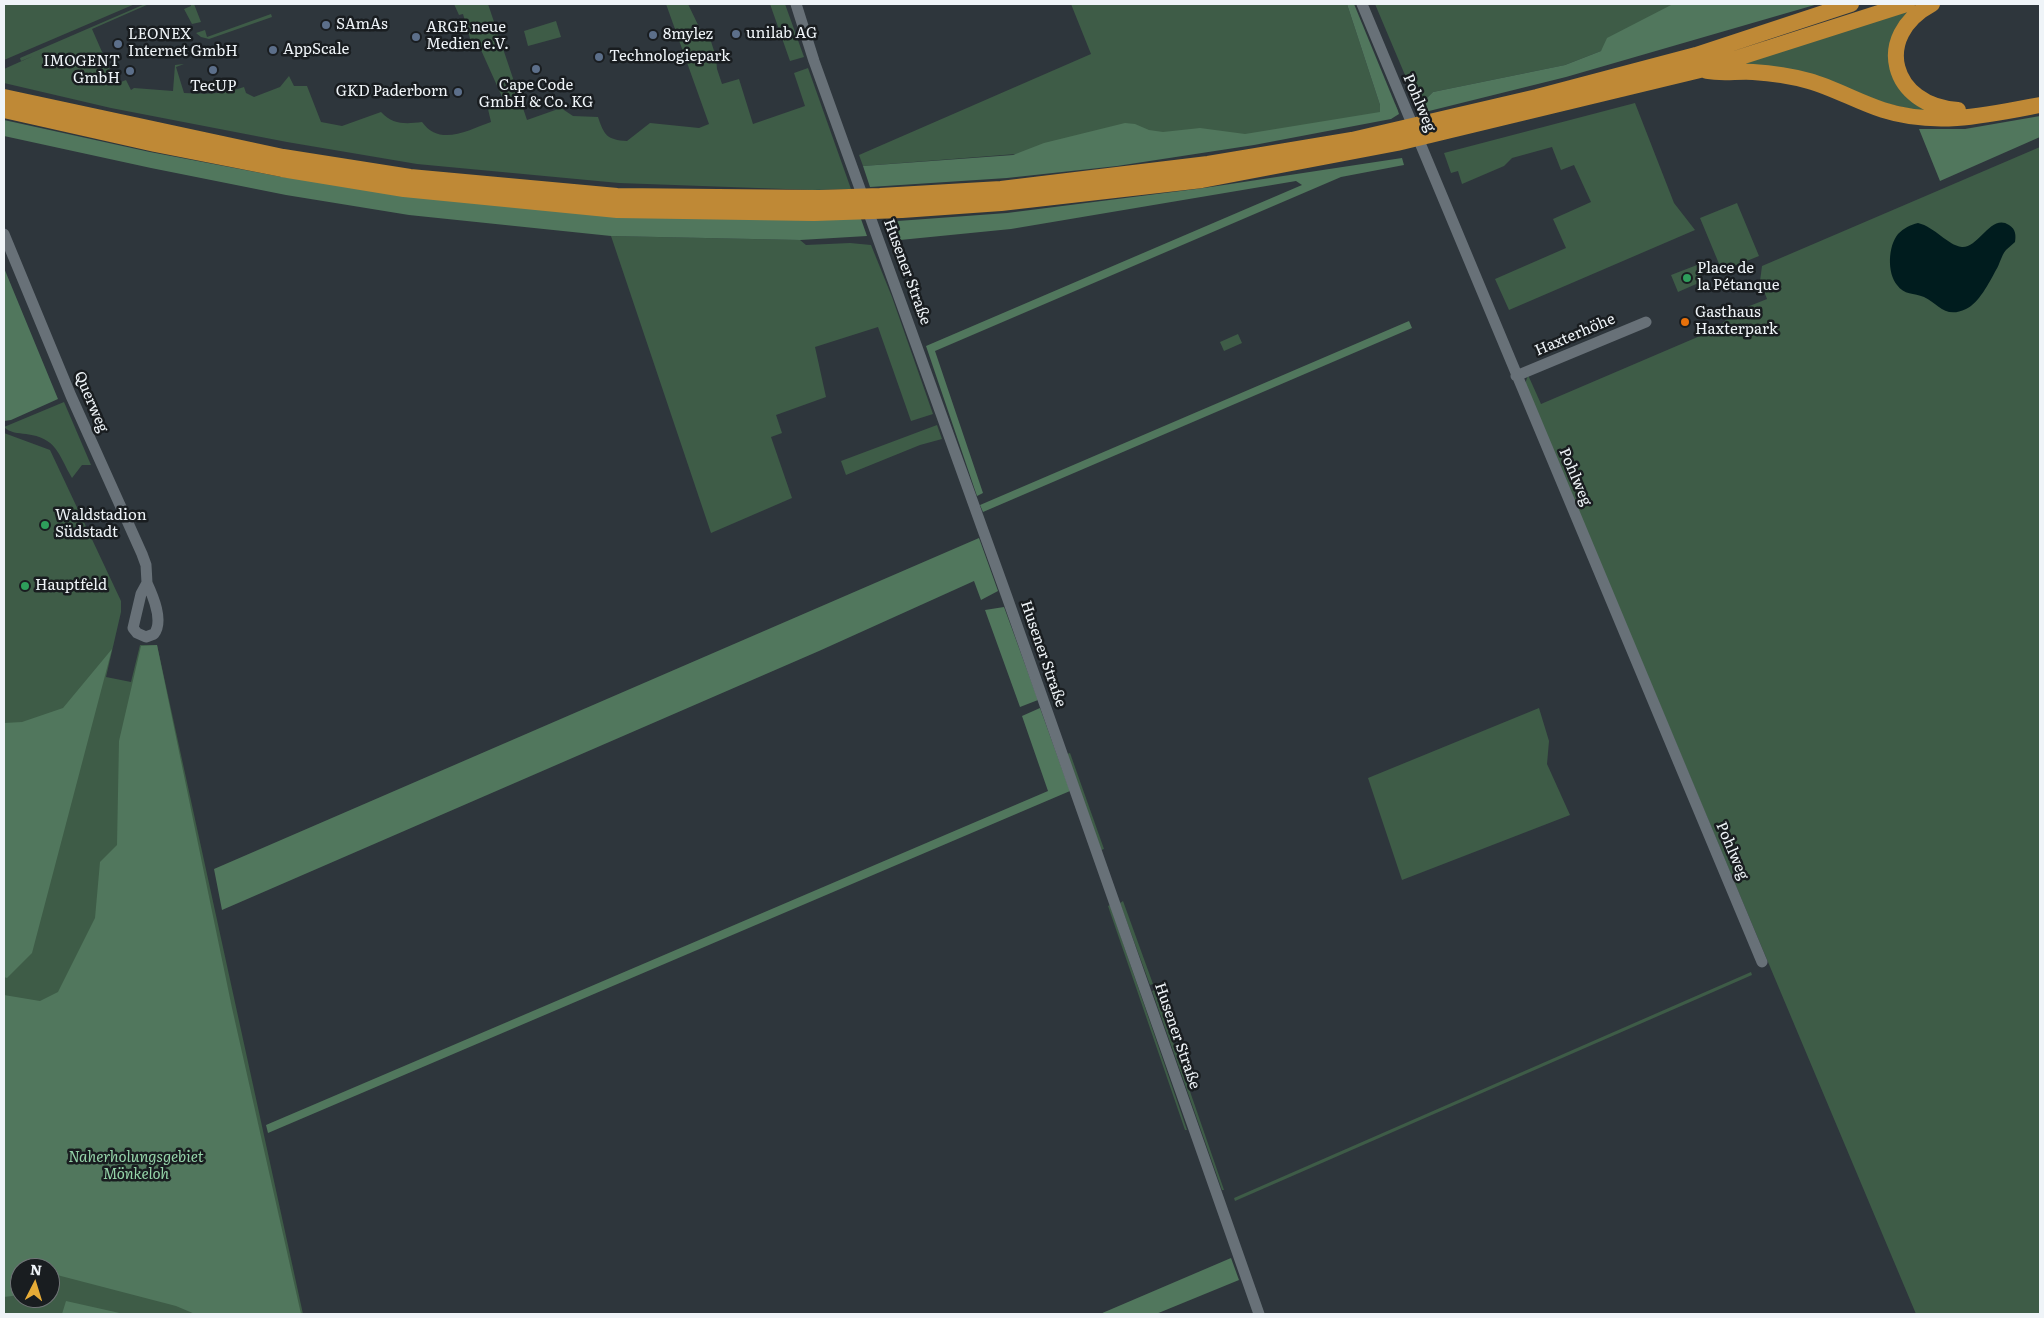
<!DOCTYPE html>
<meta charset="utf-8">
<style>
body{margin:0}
#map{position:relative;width:2044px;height:1318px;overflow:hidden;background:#2e363c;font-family:Literata,serif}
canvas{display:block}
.frame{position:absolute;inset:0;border:5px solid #eff4f8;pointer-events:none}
.north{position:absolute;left:10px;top:1258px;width:50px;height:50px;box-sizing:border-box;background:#191d20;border:1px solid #6f7376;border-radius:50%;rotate:5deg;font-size:14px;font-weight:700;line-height:20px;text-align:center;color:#eff4f8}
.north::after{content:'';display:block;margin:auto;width:18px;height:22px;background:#e7ac37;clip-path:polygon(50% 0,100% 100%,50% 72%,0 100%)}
</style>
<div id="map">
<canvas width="2044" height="1318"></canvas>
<div class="frame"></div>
<div class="north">N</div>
</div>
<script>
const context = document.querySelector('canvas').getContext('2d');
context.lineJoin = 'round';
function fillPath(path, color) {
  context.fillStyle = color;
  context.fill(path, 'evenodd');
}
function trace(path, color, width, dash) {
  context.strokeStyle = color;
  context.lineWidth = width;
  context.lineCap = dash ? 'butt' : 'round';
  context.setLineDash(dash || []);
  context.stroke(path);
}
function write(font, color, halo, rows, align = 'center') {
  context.font = font + ' Literata,serif';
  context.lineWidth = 5;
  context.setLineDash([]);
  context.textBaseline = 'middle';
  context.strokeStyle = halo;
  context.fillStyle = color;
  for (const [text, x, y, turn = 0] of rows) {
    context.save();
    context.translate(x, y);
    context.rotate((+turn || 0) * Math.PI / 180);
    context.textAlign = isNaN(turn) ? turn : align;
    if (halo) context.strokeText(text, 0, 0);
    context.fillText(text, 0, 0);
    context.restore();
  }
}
fillPath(new Path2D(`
 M 4,4 L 135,4 L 4,60 Z
 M 145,4 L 149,4 L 92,29 L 116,84 L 126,80 L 131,90 L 134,88 L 173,91 L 175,65 L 184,64 L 176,67 L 184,93 C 207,94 221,95 244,87 L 246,93 L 254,97 L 280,87 L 289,76 L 294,86 L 307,86 L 321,122 L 342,126 L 381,112 C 393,125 406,124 422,122 C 440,147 468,130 491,122 L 488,109 L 503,99 L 477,41 L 471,42 L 463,14 L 459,15 L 454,4 L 488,4 L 527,120 L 561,108 L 573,116 L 598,117 C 604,135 607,140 627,141 L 650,123 L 699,128 L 709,124 L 666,4 L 688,4 L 700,29 L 707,29 L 716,57 L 717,69 L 722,84 L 739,79 L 753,124 L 805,106 L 794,73 L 808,68 L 851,189 L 813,190 L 619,183 L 417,164 L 287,142 L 111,108 L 4,83 L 4,69 L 33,56 L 21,61 L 20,58 Z
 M 191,4 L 194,4 L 201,22 L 192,24 L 184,9 L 191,6 Z
 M 770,4 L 785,4 L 804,57 L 790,61 Z
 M 1071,4 L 1347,4 L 1380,105 L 1395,104 L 1398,111 L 1245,136 L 863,166 L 859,155 L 1091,54 Z
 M 1375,4 L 1687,4 L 1601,51 L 1565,65 L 1433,92 L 1415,110 L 1411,100 L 1413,94 Z
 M 1917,6 L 1892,60 L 1937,115 L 1725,66 Z
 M 271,14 L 272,17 L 209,39 L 201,37 L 196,33 L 205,30 L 207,37 Z
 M 556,21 L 561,37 L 528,46 L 524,31 Z
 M 1635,103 L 1674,203 L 1695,230 L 1509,310 L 1495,279 L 1566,248 L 1553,219 L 1591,202 L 1574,165 L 1561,170 L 1552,147 L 1512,158 L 1504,166 L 1462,184 L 1458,171 L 1451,173 L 1444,153 Z
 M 2040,147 L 2040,1314 L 1916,1314 L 1525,384 L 1528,375 L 1541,404 L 1714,330 L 1737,311 L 1767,299 L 1760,281 L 1762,266 Z
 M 1737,203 L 1759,256 L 1722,271 L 1700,218 Z
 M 611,236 L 800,240 L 806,245 L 850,243 L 871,245 L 892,297 L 933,414 L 911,421 L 878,327 L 815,347 L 826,397 L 776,415 L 782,433 L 771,437 L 792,498 L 711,533 Z
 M 1697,265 L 1703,281 L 1678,292 L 1671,275 Z
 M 1238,334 L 1242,343 L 1224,351 L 1220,342 Z
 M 64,402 L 91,465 L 82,465 L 72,478 C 58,454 57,438 26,434 C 18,433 10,433 4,427 Z
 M 937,425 L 942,439 L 920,445 L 846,475 L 841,461 Z
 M 4,433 L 50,450 L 121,601 L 121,612 L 106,677 L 131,682 L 140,645 L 157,645 L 303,1314 L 4,1314 ZM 20,1268 L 50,1268 L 50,1298 L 20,1298 Z
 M 1539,708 L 1549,741 L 1547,764 L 1570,815 L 1402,880 L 1368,778 Z
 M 1070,753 L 1104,849 L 1101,850 L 1067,754 Z
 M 1123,901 L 1153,984 L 1150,985 L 1120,903 Z
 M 1110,905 L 1187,1130 L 1185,1130 L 1108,906 Z
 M 1751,972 L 1752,975 L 1235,1201 L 1234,1198 Z
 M 1155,990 L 1224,1190 L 1222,1190 L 1152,991 Z`), '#3e5c47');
fillPath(new Path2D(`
 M 1347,4 L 1354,4 L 1398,111 L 1399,114 L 1391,119 L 1254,145 L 1117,166 L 1007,178 L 870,187 L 863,166 L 1013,155 L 1044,143 L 1125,123 L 1135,124 L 1149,130 L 1163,132 L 1200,128 L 1245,134 L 1380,112 L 1380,105 Z
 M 1673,4 L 1818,4 L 1566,77 L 1425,112 L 1415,110 L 1433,92 L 1565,65 L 1601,51 L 1607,38 Z
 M 2040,116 L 2040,137 L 1940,181 L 1919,129 L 1965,129 Z
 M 4,120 L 150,152 L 282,177 L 861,219 L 867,236 L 800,240 L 611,236 L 409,215 L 286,195 L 151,168 L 4,136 Z
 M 1402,158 L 1404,165 L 1341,177 L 935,351 L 983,493 L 977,496 L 926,346 L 1302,185 L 1296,181 L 1011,229 L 890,241 L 884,222 L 1007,213 L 1204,188 Z
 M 4,268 L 58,399 L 11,420 L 4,421 Z
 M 1409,321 L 1412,328 L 983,512 L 980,505 Z
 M 979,538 L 998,591 L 981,600 L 974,581 L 819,651 L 222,910 L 214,869 Z
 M 1004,607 L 1038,700 L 1020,707 L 985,610 Z
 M 157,645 L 232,1008 L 301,1314 L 195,1314 L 176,1306 L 57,1275 L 50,1280 L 50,1268 L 20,1268 L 20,1295 L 4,1297 L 4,995 L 40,1001 L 58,992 L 95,918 L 100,862 L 117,845 L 119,741 L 141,646 Z
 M 112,649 L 32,953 L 7,978 L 4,977 L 4,723 L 22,722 L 63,708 Z
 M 1040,708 L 1070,791 L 268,1133 L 266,1125 L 1048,791 L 1022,716 Z
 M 1231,1258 L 1239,1280 L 1156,1314 L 1100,1314 Z
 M 66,1301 L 124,1314 L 62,1314 Z`), '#51775d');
fillPath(new Path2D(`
 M 1918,223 C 1935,227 1947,245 1962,247 C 1979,248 1991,213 2009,225 C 2016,229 2016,236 2015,242 C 2012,245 2009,247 2006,250 C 2001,256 2000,264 1996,270 C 1989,283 1979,303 1966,309 C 1945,319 1939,304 1924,297 C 1914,293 1904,295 1897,285 C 1887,273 1888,246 1898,234 C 1904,228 1910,225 1918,223 Z`), '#001c1e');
trace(new Path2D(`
 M 796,4 L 814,61 L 1007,597 L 1259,1314
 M 1362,4 L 1762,962
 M 4,234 L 71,396 L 142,554 L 146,565 L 147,583 L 141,594 L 133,628 L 137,633 L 146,637 L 154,634 C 164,621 153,596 147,583
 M 1516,376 L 1646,322`), '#687178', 11);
trace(new Path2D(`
 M 1932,4 C 1872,36 1891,106 1958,110
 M 1707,71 C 1723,74 1737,71 1753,72 C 1771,73 1791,76 1809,81 C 1834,88 1858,102 1883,110 C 1936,127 1988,115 2040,105
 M 4,97 L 283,157 L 410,177 L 617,196 L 819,198 L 880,196 L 1001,189 L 1208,164 L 1352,140 L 1537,97 L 1696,55 L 1851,4
 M 4,110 L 155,144 L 282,169 L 404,189 L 617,210 L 814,213 L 902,210 L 1001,203 L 1202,180 L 1397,143 L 1700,70 L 1907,4`), '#bf8936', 16);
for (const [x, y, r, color] of [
 [326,25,5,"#5c6f8a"],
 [736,34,5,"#5c6f8a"],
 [653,35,5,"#5c6f8a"],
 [416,37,5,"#5c6f8a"],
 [118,44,5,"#5c6f8a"],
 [273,50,5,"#5c6f8a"],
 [599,57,5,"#5c6f8a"],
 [536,69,5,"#5c6f8a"],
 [213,70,5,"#5c6f8a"],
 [130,71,5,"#5c6f8a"],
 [458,92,5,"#5c6f8a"],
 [1687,278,5,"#2e9e5b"],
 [1685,322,5,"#e8710a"],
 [45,525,5,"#2e9e5b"],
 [25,586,5,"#2e9e5b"]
]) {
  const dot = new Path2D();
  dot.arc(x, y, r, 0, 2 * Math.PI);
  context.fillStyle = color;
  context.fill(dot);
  trace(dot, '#191d20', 2);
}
write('15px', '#eff4f8', '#191d20', [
 ["SAmAs",336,25],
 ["ARGE neue",426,28],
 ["Medien e.V.",426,45],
 ["unilab AG",746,34],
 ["LEONEX",128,35],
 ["Internet GmbH",128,52],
 ["8mylez",663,35],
 ["AppScale",283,50],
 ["Technologiepark",609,57],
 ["IMOGENT",120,62,"right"],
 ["GmbH",120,79,"right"],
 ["Cape Code",536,86,"center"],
 ["GmbH & Co. KG",536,103,"center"],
 ["TecUP",213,87,"center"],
 ["GKD Paderborn",448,92,"right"],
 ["Place de",1697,269],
 ["la Pétanque",1697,286],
 ["Gasthaus",1695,313],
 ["Haxterpark",1695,330],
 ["Waldstadion",55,516],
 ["Südstadt",55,533],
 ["Hauptfeld",35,586]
], 'left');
write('15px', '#eff4f8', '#191d20', [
 ["Pohlweg",1419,103,67],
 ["Husener Straße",907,272,70],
 ["Haxterhöhe",1575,335,-23],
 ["Querweg",91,402,67],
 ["Pohlweg",1575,477,67],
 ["Husener Straße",1043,654,71],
 ["Pohlweg",1732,851,67],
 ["Husener Straße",1177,1036,71]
]);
write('italic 15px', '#95d4a9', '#191d20', [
 ["Naherholungsgebiet",136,1158],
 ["Mönkeloh",136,1175]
]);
</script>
